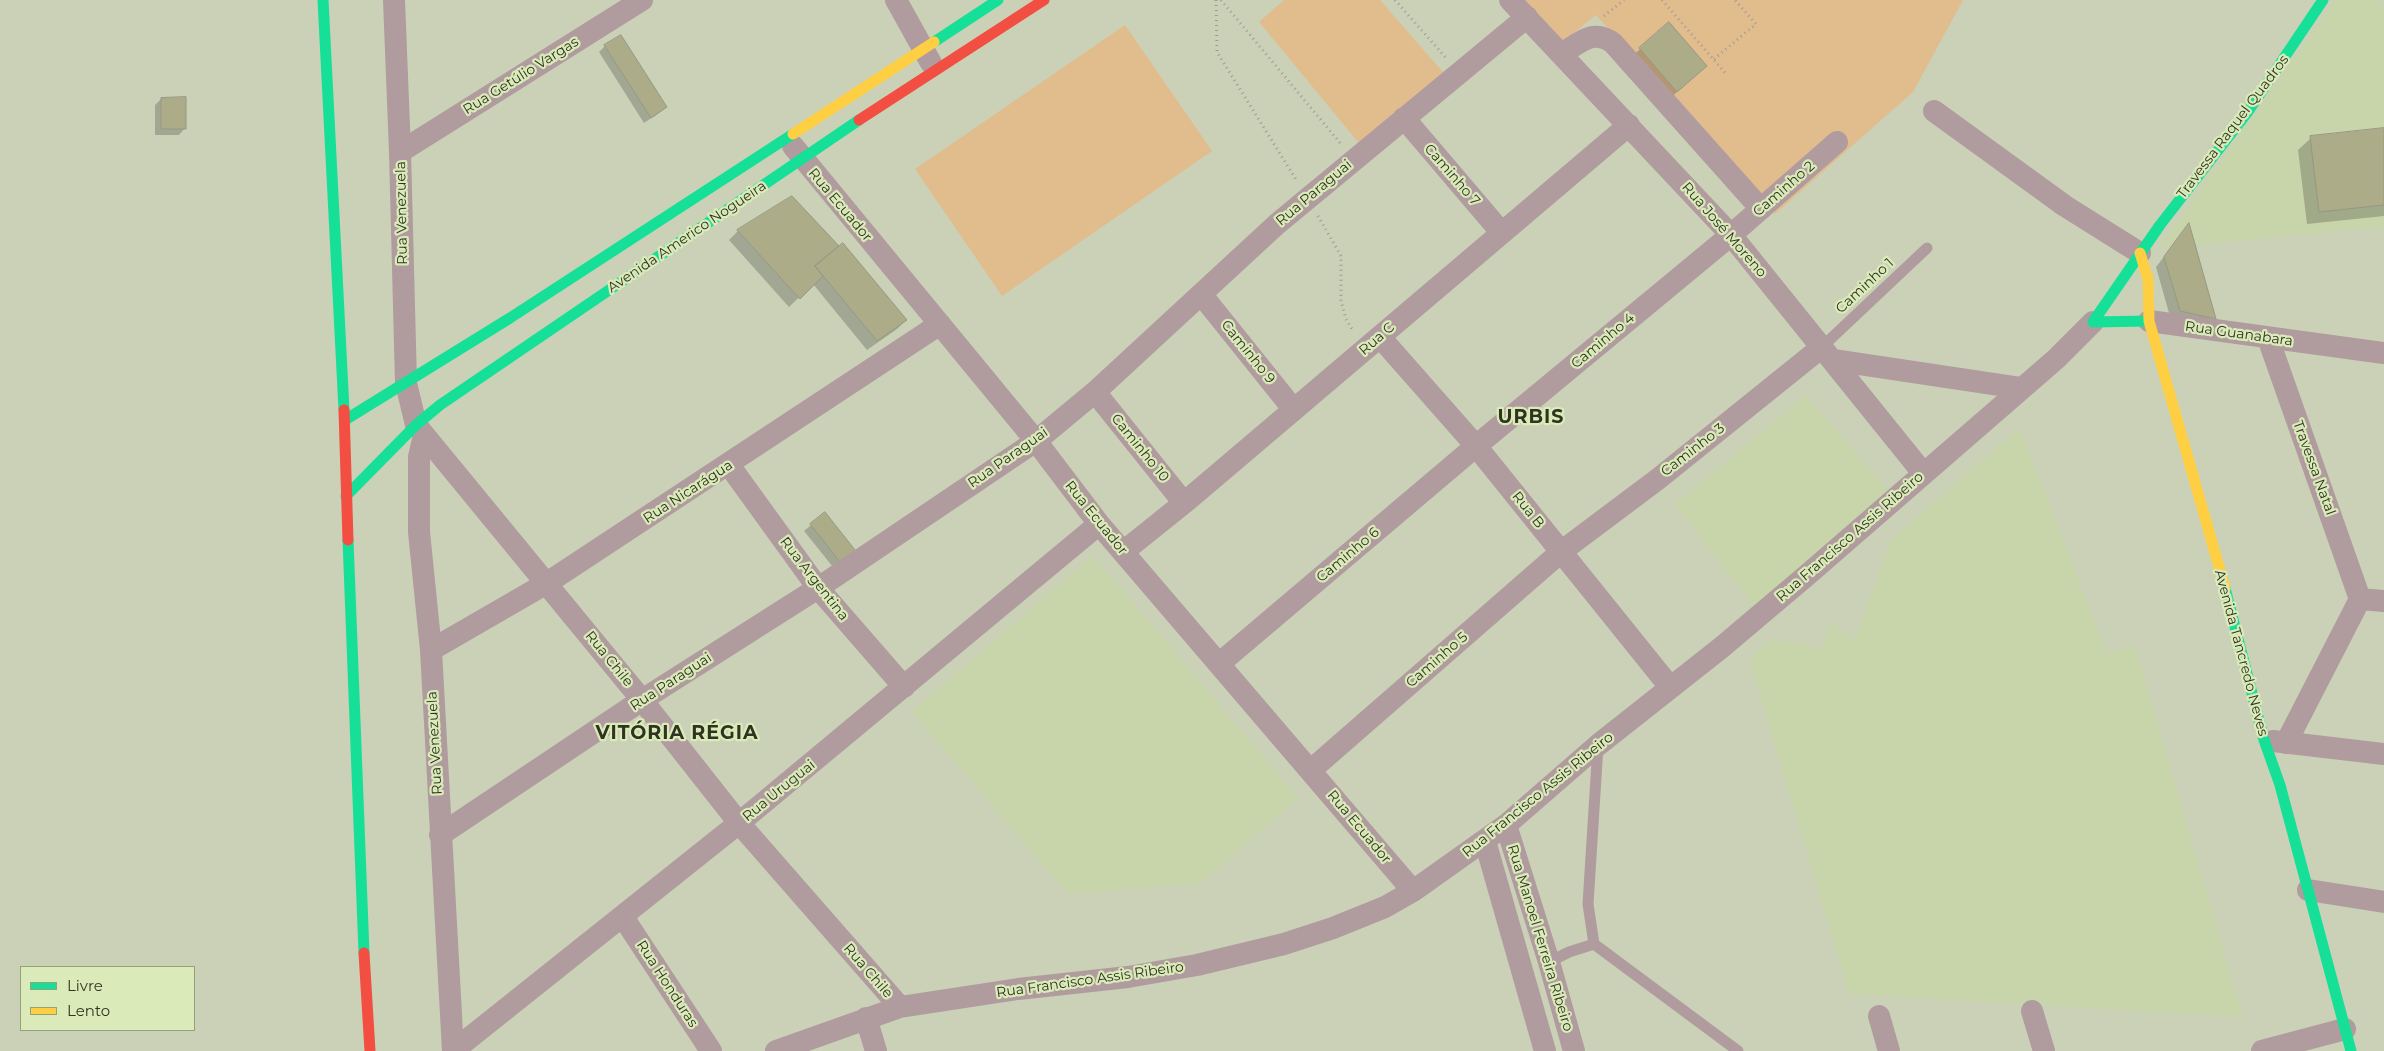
<!DOCTYPE html>
<meta charset="utf-8">
<style>
body{margin:0}
#map{position:relative;width:2384px;height:1051px;overflow:hidden;background:#cad1b7;font-family:Montserrat,sans-serif}
canvas{display:block}
.legend{position:absolute;left:20px;top:966px;width:175px;height:65px;box-sizing:border-box;background:#dbeab9;border:1px solid #96a17c;margin:0;padding:6px 9px;list-style:none;font-size:15px;color:#2f3421}
.legend li{display:flex;align-items:center;gap:10px;height:25px}
.legend b{width:25px;border:1px solid #96a17c}
</style>
<div id="map">
<canvas width="2384" height="1051"></canvas>
<ul class="legend">
<li><b style="height:6px;background:#16e098"></b>Livre</li>
<li><b style="height:6px;background:#ffcf43"></b>Lento</li>
</ul>
</div>
<script>
const context = document.querySelector('canvas').getContext('2d');
context.lineJoin = 'round';
function fillPath(path, color) {
  context.fillStyle = color;
  context.fill(path, 'evenodd');
}
function trace(path, color, width, dash) {
  context.strokeStyle = color;
  context.lineWidth = width;
  context.lineCap = dash ? 'butt' : 'round';
  context.setLineDash(dash || []);
  context.stroke(path);
}
function write(font, color, halo, rows, align = 'center') {
  context.font = font + ' Montserrat,sans-serif';
  context.lineWidth = 4.5;
  context.setLineDash([]);
  context.textBaseline = 'middle';
  context.strokeStyle = halo;
  context.fillStyle = color;
  for (const [text, x, y, turn = 0] of rows) {
    context.save();
    context.translate(x, y);
    context.rotate((+turn || 0) * Math.PI / 180);
    context.textAlign = isNaN(turn) ? turn : align;
    if (halo) context.strokeText(text, 0, 0);
    context.fillText(text, 0, 0);
    context.restore();
  }
}
fillPath(new Path2D(`
 M 2336,0 L 2379,0 L 2384,10 L 2384,227 L 2159,248 Z
 M 1806,395 L 1890,493 L 1757,610 L 1675,505 Z
 M 2020,428 L 2107,654 L 2135,646 L 2243,1017 L 1849,994 L 1749,658 L 1772,640 L 1823,648 L 1830,622 L 1854,641 L 1892,539 Z
 M 1091,557 L 1108,573 L 1298,798 L 1200,883 L 1068,894 L 912,712 Z`), '#c8d4aa');
fillPath(new Path2D(`
 M 1284,0 L 1380,0 L 1449,79 L 1363,148 L 1259,22 Z
 M 1503,0 L 1963,0 L 1913,92 L 1775,214 L 1596,15 L 1548,54 Z
 M 1125,25 L 1212,151 L 1002,296 L 915,169 Z`), '#e1bd8e');
fillPath(new Path2D(`
 M 1669,24 L 1696,75 L 1667,101 L 1630,58 Z
 M 605,46 L 665,107 L 659,113 L 644,123 L 599,52 Z
 M 161,99 L 185,128 L 179,135 L 155,135 L 155,105 Z
 M 2384,130 L 2384,216 L 2307,224 L 2298,150 L 2311,138 Z
 M 792,198 L 906,320 L 897,329 L 867,350 L 813,284 L 789,307 L 729,240 L 738,231 Z
 M 2188,226 L 2215,318 L 2205,327 L 2171,320 L 2156,267 Z
 M 825,513 L 852,561 L 837,572 L 804,531 Z`), '#0003');
const building = new Path2D(`
 M 1669,22 L 1707,66 L 1677,92 L 1639,48 Z
 M 621,35 L 667,107 L 651,118 L 604,45 Z
 M 186,97 L 186,129 L 161,129 L 161,98 Z
 M 2384,128 L 2384,205 L 2319,212 L 2310,136 Z
 M 792,196 L 839,246 L 815,266 L 823,276 L 800,299 L 737,230 Z
 M 2189,223 L 2216,319 L 2180,311 L 2164,257 Z
 M 843,243 L 907,320 L 877,341 L 815,266 Z
 M 825,512 L 859,555 L 844,567 L 810,524 Z`);
fillPath(building, '#acac89');
trace(building, '#969883', 1);
trace(new Path2D(`
 M 1216,0 L 1217,52 L 1297,181
 M 1221,0 L 1341,144
 M 1395,0 L 1446,58
 M 1662,0 L 1727,75
 M 1604,16 L 1624,0
 M 1714,59 L 1756,24 L 1735,0
 M 1318,216 L 1341,256 L 1341,301 L 1346,319 L 1353,331`), '#a39994', 3, [1, 4]);
trace(new Path2D(`
 M 1822,347 L 1927,248
 M 1598,746 L 1588,904 L 1594,944 L 1738,1051
 M 1549,962 L 1569,952 L 1594,944`), '#b09b9e', 11);
trace(new Path2D(`
 M 394,0 L 400,152 L 406,383 L 416,425 L 642,700 L 739,823 L 900,1007
 M 896,0 L 931,63
 M 1510,0 L 1731,235 L 1923,473
 M 1561,54 C 1580,43 1593,28 1613,43 L 1761,209
 M 1934,111 L 2065,206 L 2140,253
 M 1404,118 L 1501,232
 M 793,146 L 1036,441 L 1099,524 L 1413,891
 M 400,152 L 642,0
 M 1201,294 L 1294,410
 M 2149,321 L 2384,353
 M 1380,337 L 1476,446 L 1670,687
 M 2268,338 L 2360,599 L 2286,743
 M 1833,360 L 2020,388
 M 1095,392 L 1184,503
 M 424,435 L 419,457 L 419,532 L 431,650 L 453,1051
 M 729,465 L 818,588 L 904,687
 M 1123,552 L 1184,503 L 1629,125
 M 2360,599 L 2384,601
 M 431,650 L 547,583 L 940,324
 M 1220,663 L 1476,446 L 1731,235 L 1837,142
 M 2273,741 L 2384,754
 M 1311,770 L 1562,551 L 1658,479 L 1822,347
 M 1506,825 L 1549,962 L 1574,1051
 M 440,835 L 642,700 L 818,588 L 1036,441 L 1095,392 L 1277,224 L 1527,17
 M 1485,841 L 1545,1051
 M 2308,890 L 2384,902
 M 623,917 L 711,1051
 M 2032,1011 L 2044,1051
 M 1879,1016 L 1889,1051
 M 866,1018 L 876,1051
 M 453,1051 L 739,823 L 1099,524
 M 776,1051 L 900,1007 L 1018,989 L 1128,977 L 1197,965 L 1284,944 L 1333,928 L 1385,907 L 1413,891 L 1506,825 L 1598,745 L 1722,647 L 1806,576 L 2056,359 L 2093,322
 M 2262,1051 L 2345,1029`), '#b09b9e', 22);
trace(new Path2D(`
 M 323,0 L 344,410
 M 934,42 L 998,0
 M 2093,322 L 2160,225 L 2247,113 L 2323,0
 M 2093,322 L 2149,321
 M 345,420 L 510,318 L 793,134
 M 346,496 L 416,425 L 440,405 L 859,120
 M 348,540 L 364,953
 M 2225,588 L 2264,740 L 2280,785 L 2351,1051`), '#16e098', 11);
trace(new Path2D(`
 M 793,134 L 934,42
 M 2140,253 L 2148,279 L 2149,321 L 2225,588`), '#ffcf43', 11);
trace(new Path2D(`
 M 859,120 L 1044,0
 M 344,410 L 348,540
 M 364,953 L 370,1051`), '#f24e42', 11);
write('14px', '#2f3421', '#dbeab9', [
 ["Rua Getúlio Vargas",521,76,-32],
 ["Travessa Raquel Quadros",2233,127,-53],
 ["Caminho 7",1452,175,49],
 ["Caminho 2",1784,189,-41],
 ["Rua Paraguai",1314,193,-40],
 ["Rua Ecuador",840,205,50],
 ["Rua Venezuela",402,213,-91],
 ["Rua José Moreno",1724,230,49],
 ["Avenida Americo Nogueira",687,237,-34],
 ["Caminho 1",1865,286,-43],
 ["Rua Guanabara",2239,334,8],
 ["Rua C",1377,339,-41],
 ["Caminho 4",1603,341,-40],
 ["Caminho 9",1248,352,51],
 ["Caminho 10",1140,448,51],
 ["Caminho 3",1693,450,-38],
 ["Rua Paraguai",1008,458,-35],
 ["Travessa Natal",2314,468,70],
 ["Rua Nicarágua",688,492,-33],
 ["Rua B",1528,510,51],
 ["Rua Ecuador",1096,518,51],
 ["Rua Francisco Assis Ribeiro",1850,537,-41],
 ["Caminho 6",1348,555,-40],
 ["Rua Argentina",814,579,52],
 ["Avenida Tancredo Neves",2241,653,75],
 ["Rua Chile",609,659,51],
 ["Caminho 5",1437,660,-41],
 ["Rua Paraguai",671,682,-33],
 ["Rua Venezuela",435,743,-93],
 ["Rua Uruguai",779,791,-39],
 ["Rua Francisco Assis Ribeiro",1538,795,-39],
 ["Rua Ecuador",1359,827,50],
 ["Rua Manoel Ferreira Ribeiro",1540,938,73],
 ["Rua Chile",868,971,49],
 ["Rua Francisco Assis Ribeiro",1090,980,-8],
 ["Rua Honduras",667,984,57]
]);
context.letterSpacing = '1px';
write('bold 19px', '#2f3421', '#dbeab9', [
 ["URBIS",1531,417],
 ["VITÓRIA RÉGIA",677,733]
]);
context.letterSpacing = '0px';
</script>
